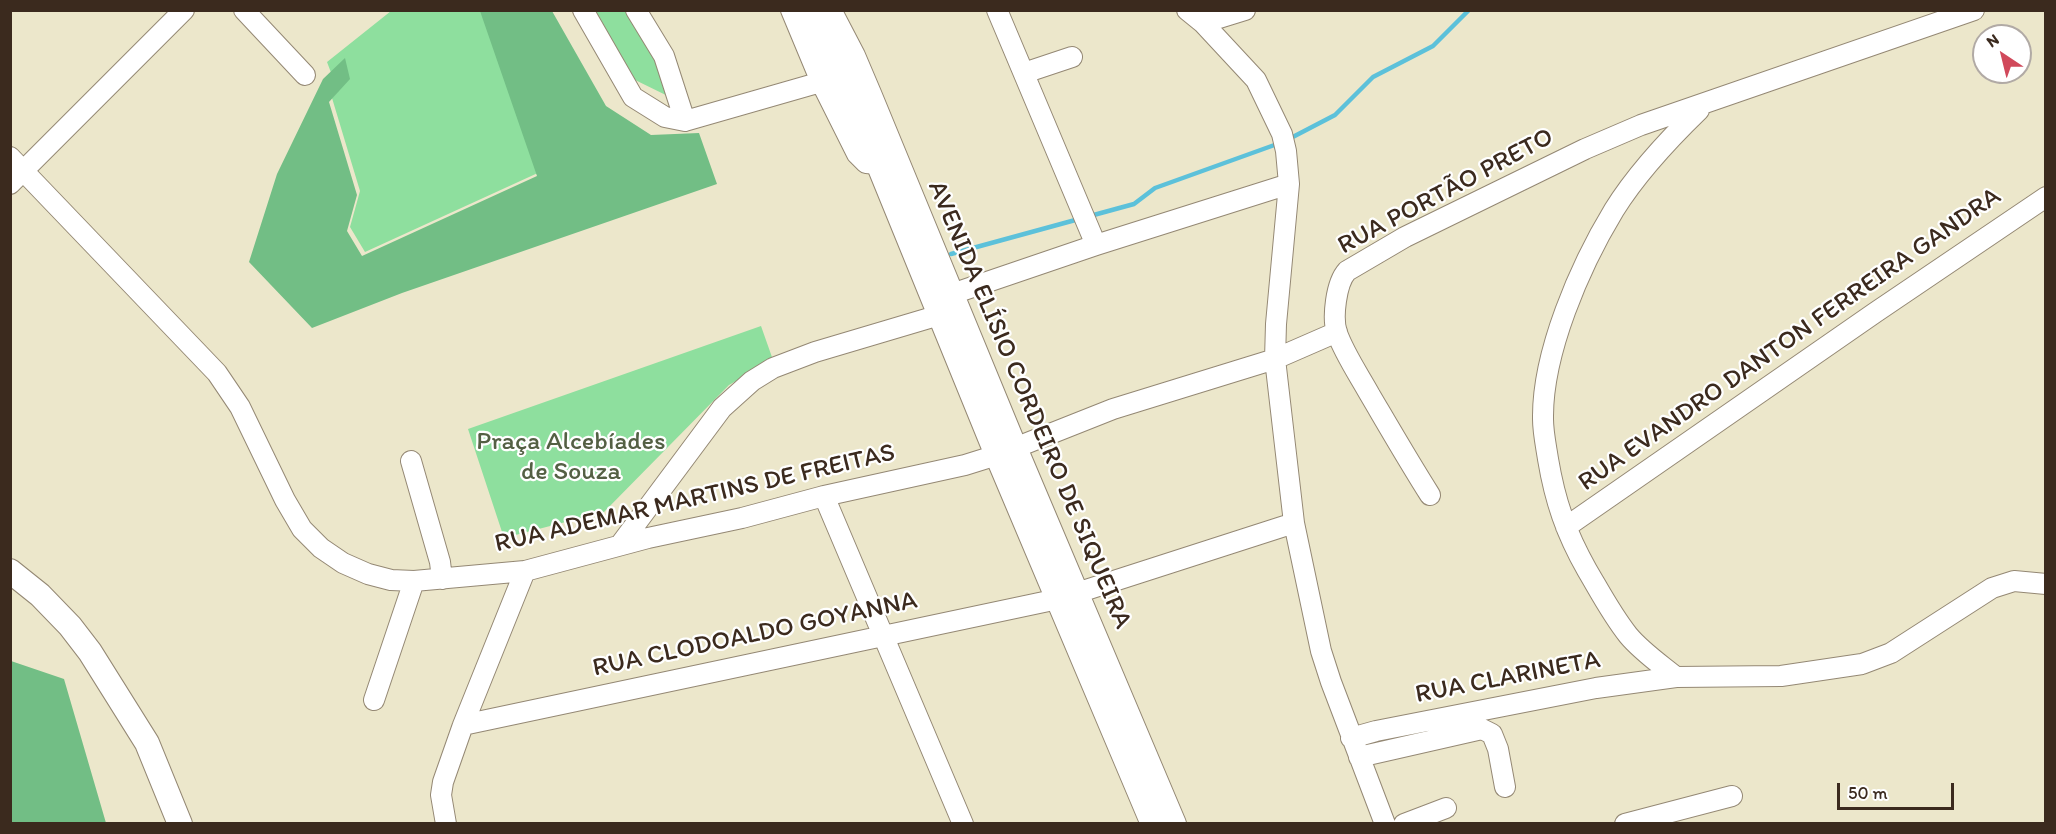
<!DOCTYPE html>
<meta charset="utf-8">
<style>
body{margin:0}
#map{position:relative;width:2056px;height:834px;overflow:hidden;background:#ece7cb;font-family:Itim,sans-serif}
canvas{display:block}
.frame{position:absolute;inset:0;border:12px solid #3b2a1e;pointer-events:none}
.north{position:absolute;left:1972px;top:24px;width:60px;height:60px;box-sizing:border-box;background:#fff;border:2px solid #b1aaa5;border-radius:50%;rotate:325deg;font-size:16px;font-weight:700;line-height:24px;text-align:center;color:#3b2a1e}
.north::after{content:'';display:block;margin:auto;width:21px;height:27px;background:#d1495b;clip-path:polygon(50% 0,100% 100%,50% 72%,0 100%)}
.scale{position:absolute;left:1837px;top:783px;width:117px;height:27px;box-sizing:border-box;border:3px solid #3b2a1e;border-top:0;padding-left:8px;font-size:18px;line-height:21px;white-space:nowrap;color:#3b2a1e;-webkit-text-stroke:4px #fff;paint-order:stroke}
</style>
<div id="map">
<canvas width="2056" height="834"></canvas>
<div class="frame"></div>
<div class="north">N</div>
<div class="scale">50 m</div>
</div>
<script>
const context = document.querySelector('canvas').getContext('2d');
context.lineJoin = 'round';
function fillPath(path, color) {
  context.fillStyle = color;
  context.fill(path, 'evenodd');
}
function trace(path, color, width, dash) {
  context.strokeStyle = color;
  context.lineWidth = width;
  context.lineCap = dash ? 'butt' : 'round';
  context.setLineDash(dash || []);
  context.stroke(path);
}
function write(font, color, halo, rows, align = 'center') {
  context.font = font + ' Itim,sans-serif';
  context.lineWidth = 4.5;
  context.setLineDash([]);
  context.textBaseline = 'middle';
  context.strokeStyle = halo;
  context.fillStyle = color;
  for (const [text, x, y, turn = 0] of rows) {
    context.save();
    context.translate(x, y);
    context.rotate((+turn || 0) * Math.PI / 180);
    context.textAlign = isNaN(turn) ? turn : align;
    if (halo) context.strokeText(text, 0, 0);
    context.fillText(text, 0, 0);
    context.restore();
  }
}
fillPath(new Path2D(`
 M 391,11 L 484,11 L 540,172 L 365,252 L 350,227 L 360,191 L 332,98 L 338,91 L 327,62 Z
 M 587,11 L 630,11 L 676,100 L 631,78 Z
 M 761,326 L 773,360 L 729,385 L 604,512 L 504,538 L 468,429 Z`), '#8edf9e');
fillPath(new Path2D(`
 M 480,11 L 552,11 L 606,106 L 651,135 L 699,133 L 717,184 L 402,293 L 312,328 L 249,262 L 277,174 L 323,79 L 345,58 L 350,79 L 329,102 L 357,195 L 347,231 L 362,256 L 537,176 Z
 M 11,661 L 64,679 L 106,823 L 11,823 Z`), '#72be85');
trace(new Path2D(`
 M 1287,140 L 1335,115 L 1373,77 L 1433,46 L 1469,10
 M 1090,216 L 1134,204 L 1155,188 L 1280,143
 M 951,254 L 1079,219`), '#5cc1da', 4.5);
const minor = new Path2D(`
 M 244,10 L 305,75
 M 583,10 L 633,97 L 665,117 L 685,121 L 821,82
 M 636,10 L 664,56 L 685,121
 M 791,10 L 821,82 L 857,154 L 866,163 L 878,164
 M 997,10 L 1096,245
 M 1187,10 L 1203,23 L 1256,80 L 1282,134 L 1286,151 L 1289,184 L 1276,324 L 1275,359 L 1294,523 L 1321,651 L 1331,682 L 1385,824
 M 1203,23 L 1245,10
 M 1024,73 L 1072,57
 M 10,157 L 217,373 L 240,407 L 285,500 L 302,529 L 321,548 L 343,563 L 368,574 L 391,580 L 414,581 L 525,571 L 648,538 L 742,518 L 824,496 L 965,465 L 997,455 L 1113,409 L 1275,359 L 1337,332
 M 10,184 L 184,10
 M 938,300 L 952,294 L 1096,245 L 1289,184
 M 411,461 L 440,562 L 442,579
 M 1430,495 C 1409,462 1390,429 1370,395 C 1359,375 1345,355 1337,333 C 1332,318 1336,283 1347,271 L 1405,237 L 1585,149 L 1641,125 L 1974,10
 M 824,496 L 963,824
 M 1566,527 L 1876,312 L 2046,197
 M 620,545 L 722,408 L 752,381 L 773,368 L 815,352 L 953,311
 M 1676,677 C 1660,664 1641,651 1628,635 C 1612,615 1600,592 1587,570 C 1566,533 1555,501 1548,459 C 1546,446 1543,432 1543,419 C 1542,353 1580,266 1614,210 C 1637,173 1668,140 1699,110
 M 374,700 L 414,581
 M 463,725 L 1058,599 L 1294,523
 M 1351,738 L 1376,731 L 1596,688 L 1676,677 L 1781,676 L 1862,664 L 1891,653 L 1992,588 L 2014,581 L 2046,584
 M 1359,757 L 1482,729 L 1492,734 L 1498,749 L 1505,787
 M 446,824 L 441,795 L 443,782 L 463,725 L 525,571
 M 1404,824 L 1446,808
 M 1625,824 L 1732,796`);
const major = new Path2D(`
 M 809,10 L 860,119 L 997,455 L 1153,824
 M 829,10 L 853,56 L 870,96 L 1015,448 L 1174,824
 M 10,571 L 40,595 L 70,626 L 90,652 L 147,743 L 180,824`);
trace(minor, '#948874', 22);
trace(major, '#948874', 26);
trace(minor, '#fff', 20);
trace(major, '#fff', 24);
write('26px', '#3b2a1e', '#fff', [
 ["RUA PORTÃO PRETO",1446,192,-28],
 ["RUA EVANDRO DANTON FERREIRA GANDRA",1790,340,-35],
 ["AVENIDA ELÍSIO CORDEIRO DE SIQUEIRA",1029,405,67],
 ["RUA ADEMAR MARTINS DE FREITAS",695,499,-13],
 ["RUA CLODOALDO GOYANNA",755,635,-12],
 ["RUA CLARINETA",1508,678,-11]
]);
write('26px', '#546044', '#fff', [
 ["Praça Alcebíades",571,442],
 ["de Souza",571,472]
]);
</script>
